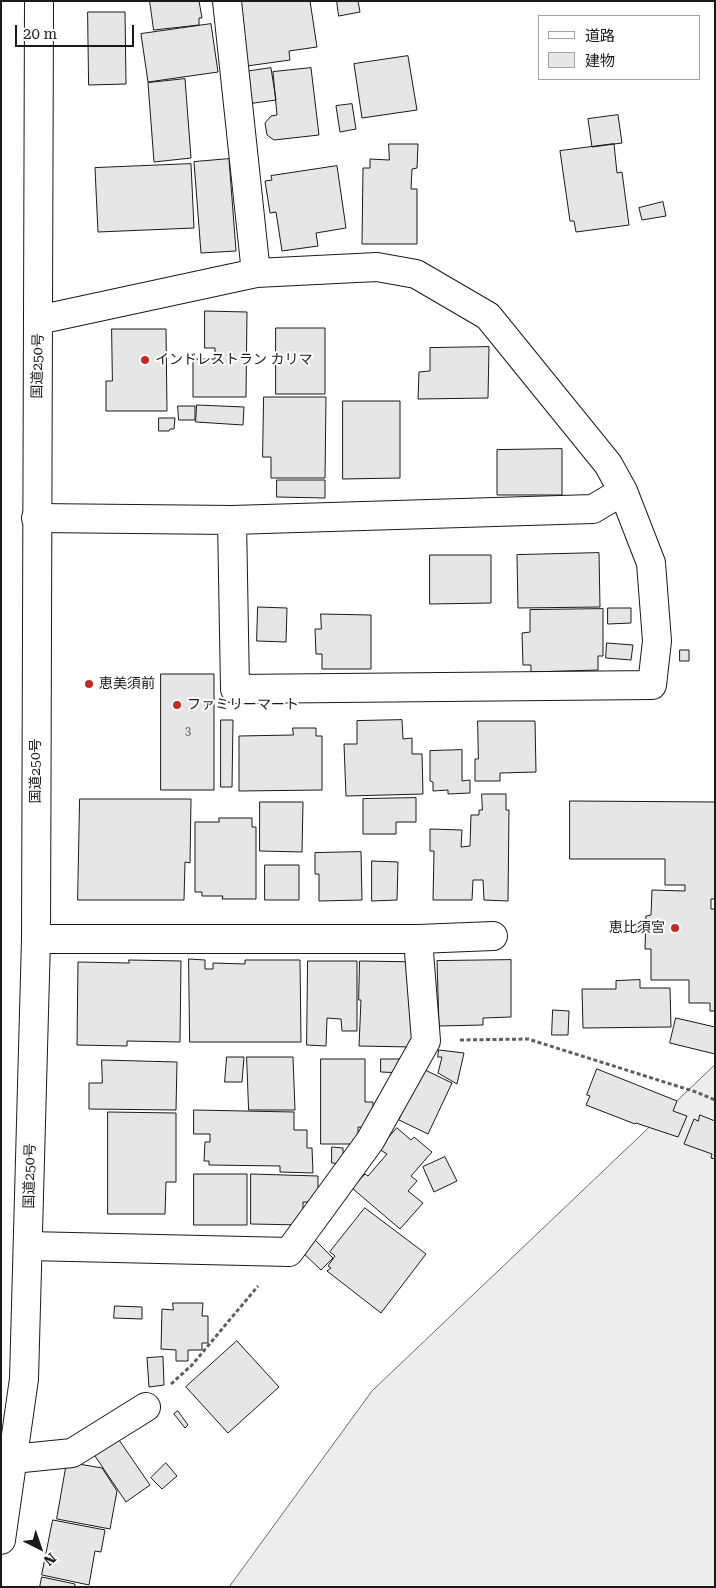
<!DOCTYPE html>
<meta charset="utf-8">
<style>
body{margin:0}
#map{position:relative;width:716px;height:1588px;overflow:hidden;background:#fff;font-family:"Roboto Serif","Noto Sans JP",serif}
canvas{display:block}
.frame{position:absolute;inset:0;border:2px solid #1a1a1a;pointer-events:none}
.legend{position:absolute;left:538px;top:15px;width:162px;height:65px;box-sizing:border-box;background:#fff;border:1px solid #a3a3a3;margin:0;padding:6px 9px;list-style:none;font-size:15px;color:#1a1a1a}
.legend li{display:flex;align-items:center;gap:10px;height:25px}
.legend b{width:25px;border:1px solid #a3a3a3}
.north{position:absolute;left:15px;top:1523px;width:50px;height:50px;-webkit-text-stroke:4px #fff;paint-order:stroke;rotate:139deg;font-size:14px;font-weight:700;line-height:20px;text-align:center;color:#1a1a1a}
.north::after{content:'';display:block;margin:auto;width:18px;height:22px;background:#1a1a1a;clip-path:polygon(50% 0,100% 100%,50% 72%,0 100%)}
.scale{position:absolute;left:15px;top:25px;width:119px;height:22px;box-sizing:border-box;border:2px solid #1a1a1a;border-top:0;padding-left:6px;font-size:15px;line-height:18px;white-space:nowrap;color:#1a1a1a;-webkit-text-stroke:4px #fff;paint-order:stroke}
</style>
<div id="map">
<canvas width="716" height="1588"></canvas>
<div class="frame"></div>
<ul class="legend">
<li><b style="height:6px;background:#fff"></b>道路</li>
<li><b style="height:14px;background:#e6e6e6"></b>建物</li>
</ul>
<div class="north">N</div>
<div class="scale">20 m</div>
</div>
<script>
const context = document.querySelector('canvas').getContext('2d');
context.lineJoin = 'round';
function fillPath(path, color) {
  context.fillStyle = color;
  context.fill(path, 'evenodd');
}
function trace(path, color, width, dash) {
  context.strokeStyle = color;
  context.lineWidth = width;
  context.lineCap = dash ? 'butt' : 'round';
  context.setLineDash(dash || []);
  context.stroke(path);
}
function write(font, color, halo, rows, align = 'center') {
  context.font = font + ' "Roboto Serif","Noto Sans JP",serif';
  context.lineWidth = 4;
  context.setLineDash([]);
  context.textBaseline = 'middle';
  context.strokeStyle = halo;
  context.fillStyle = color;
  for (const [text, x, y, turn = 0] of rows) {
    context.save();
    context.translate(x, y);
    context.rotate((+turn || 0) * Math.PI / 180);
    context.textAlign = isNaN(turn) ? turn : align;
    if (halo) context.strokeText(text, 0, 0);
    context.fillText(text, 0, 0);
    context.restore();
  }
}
const built = new Path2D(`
 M 715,1065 L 715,1587 L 229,1587 L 372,1391 Z`);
fillPath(built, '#ededed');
trace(built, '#6a6a6a', 1);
const building = new Path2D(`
 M 150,1 L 199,1 L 202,18 L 199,18 L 199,25 L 154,30 Z
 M 231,1 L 310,1 L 317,47 L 289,51 L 290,60 L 240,67 Z
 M 337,1 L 358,1 L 360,12 L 339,16 Z
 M 88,12 L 125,12 L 126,84 L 89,85 Z
 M 211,24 L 218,72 L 148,82 L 141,34 Z
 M 408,56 L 417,110 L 362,118 L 354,64 Z
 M 271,68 L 276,100 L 247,104 L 244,72 Z
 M 311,68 L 319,135 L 274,140 L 267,135 L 265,123 L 271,116 L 277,115 L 273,72 Z
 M 185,79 L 191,158 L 154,162 L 148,83 Z
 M 352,104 L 356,129 L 340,132 L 336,106 Z
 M 618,115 L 622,143 L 592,147 L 588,119 Z
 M 389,144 L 418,144 L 417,168 L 412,169 L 411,189 L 417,189 L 417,244 L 362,244 L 363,168 L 370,168 L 370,159 L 389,160 Z
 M 614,144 L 617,173 L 622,172 L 629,225 L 576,232 L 574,221 L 570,221 L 560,151 Z
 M 229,159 L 236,251 L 201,253 L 194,162 Z
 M 191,164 L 194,228 L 98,232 L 95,168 Z
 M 337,166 L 346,228 L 316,233 L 318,246 L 282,251 L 276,212 L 270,213 L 265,181 L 272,180 L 271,176 Z
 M 663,202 L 666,216 L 642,220 L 639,208 Z
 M 205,311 L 247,312 L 246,397 L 193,397 L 193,359 L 215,359 L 215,348 L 205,348 Z
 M 276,328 L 325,328 L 325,394 L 276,394 Z
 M 112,329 L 166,329 L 167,411 L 106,411 L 106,381 L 112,381 Z
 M 489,347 L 488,398 L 418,399 L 419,372 L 430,371 L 430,348 Z
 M 264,397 L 326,397 L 325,478 L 271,478 L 271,457 L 263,457 Z
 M 343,401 L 400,401 L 400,478 L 343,479 Z
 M 197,405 L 244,407 L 243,425 L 196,422 Z
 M 178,406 L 195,406 L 195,420 L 179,420 Z
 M 159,418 L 175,418 L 174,429 L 170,429 L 169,431 L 159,431 Z
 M 562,449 L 562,495 L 497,495 L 497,450 Z
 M 277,480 L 325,480 L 325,498 L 277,497 Z
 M 599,553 L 600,607 L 518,608 L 517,555 Z
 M 430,555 L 491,555 L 491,603 L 430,604 Z
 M 258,607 L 287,608 L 286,642 L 257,641 Z
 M 608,608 L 631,608 L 631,623 L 608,624 Z
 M 603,609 L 603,656 L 598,656 L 598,670 L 531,672 L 531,665 L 523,665 L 522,633 L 530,632 L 530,610 Z
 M 321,614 L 371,615 L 371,669 L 322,669 L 322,654 L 316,654 L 315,629 L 321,629 Z
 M 607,643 L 633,645 L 631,660 L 606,658 Z
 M 680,650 L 689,650 L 689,661 L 680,661 Z
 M 161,674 L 214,674 L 214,790 L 161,790 Z
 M 221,720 L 233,720 L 232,787 L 221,787 Z
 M 402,720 L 403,739 L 412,738 L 412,754 L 422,754 L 423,794 L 346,796 L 344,744 L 357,744 L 357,721 Z
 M 478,721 L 535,721 L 536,772 L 500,773 L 500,781 L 475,781 L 475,759 L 478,759 Z
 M 293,728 L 316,728 L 316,736 L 322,736 L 322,790 L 239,791 L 239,736 L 293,735 Z
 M 462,750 L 462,781 L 470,780 L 470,793 L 448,794 L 448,790 L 433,791 L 433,782 L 430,781 L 430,751 Z
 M 482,794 L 506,794 L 506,810 L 509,810 L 508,901 L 484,900 L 483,880 L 473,880 L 472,900 L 433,900 L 434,851 L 430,851 L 430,829 L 462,830 L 461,847 L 470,846 L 471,815 L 479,815 L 479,810 L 482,810 Z
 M 416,798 L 416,822 L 396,822 L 396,834 L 363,834 L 363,799 Z
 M 80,799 L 191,799 L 190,863 L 185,862 L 184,900 L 78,900 Z
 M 570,801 L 715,802 L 715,899 L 711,899 L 711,909 L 715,909 L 715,1011 L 710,1011 L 710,1003 L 689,1003 L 689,980 L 651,980 L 651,949 L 645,949 L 646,916 L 651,915 L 652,890 L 685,891 L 685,885 L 665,885 L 665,859 L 570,859 Z
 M 260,802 L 303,802 L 302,852 L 260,851 Z
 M 219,818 L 252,818 L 252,827 L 256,827 L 256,899 L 222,899 L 223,896 L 202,896 L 202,892 L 195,892 L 195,822 L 219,822 Z
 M 361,852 L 362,900 L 319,901 L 319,874 L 315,874 L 315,853 Z
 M 372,861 L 398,862 L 397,900 L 372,901 Z
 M 265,865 L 299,865 L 299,900 L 265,900 Z
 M 189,959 L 205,960 L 205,969 L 213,969 L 213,963 L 245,964 L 245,960 L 300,960 L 301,1042 L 190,1042 Z
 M 129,960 L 181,961 L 180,1042 L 127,1041 L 127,1046 L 77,1045 L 78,962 L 129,963 Z
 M 511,960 L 511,1017 L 483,1018 L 483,1025 L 439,1026 L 437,961 Z
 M 308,961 L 357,961 L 357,1031 L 342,1031 L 341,1019 L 327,1018 L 326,1046 L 307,1045 Z
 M 360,961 L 422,962 L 412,1047 L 359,1046 L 361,1000 L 359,1000 Z
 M 640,980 L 640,988 L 670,988 L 671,1027 L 583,1028 L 582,989 L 616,989 L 616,981 Z
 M 553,1010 L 569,1011 L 568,1035 L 552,1035 Z
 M 676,1018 L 715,1027 L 715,1054 L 670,1043 Z
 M 439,1050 L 464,1053 L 457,1084 L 438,1073 L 442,1057 L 438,1057 Z
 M 227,1057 L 244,1057 L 242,1082 L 225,1082 Z
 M 247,1057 L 293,1057 L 295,1110 L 249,1110 Z
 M 321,1059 L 365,1059 L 365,1102 L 373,1102 L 373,1128 L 358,1127 L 358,1144 L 321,1144 Z
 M 381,1059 L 403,1059 L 403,1073 L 381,1072 Z
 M 102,1060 L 177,1062 L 176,1110 L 89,1109 L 89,1083 L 102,1083 Z
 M 423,1069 L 452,1083 L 428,1134 L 399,1120 Z
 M 597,1069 L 677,1101 L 673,1111 L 687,1116 L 678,1137 L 636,1123 L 635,1124 L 586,1105 L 590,1096 L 587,1095 Z
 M 194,1110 L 294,1112 L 294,1130 L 307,1130 L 307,1148 L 312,1148 L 313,1173 L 280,1172 L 280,1166 L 209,1165 L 209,1161 L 204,1161 L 205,1142 L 210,1142 L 210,1134 L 194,1134 Z
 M 108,1112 L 176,1113 L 176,1182 L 166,1182 L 165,1214 L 108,1214 Z
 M 700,1115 L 715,1121 L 715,1159 L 711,1158 L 712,1154 L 684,1144 L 694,1119 L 698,1121 Z
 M 397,1128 L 411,1140 L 414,1137 L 432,1152 L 411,1176 L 417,1181 L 408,1191 L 423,1203 L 400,1229 L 352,1188 L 365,1174 L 368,1176 L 387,1154 L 379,1149 Z
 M 332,1147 L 343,1148 L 343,1164 L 332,1163 Z
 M 445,1157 L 457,1181 L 434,1192 L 423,1167 Z
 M 194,1174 L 247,1174 L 247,1225 L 194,1225 Z
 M 251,1174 L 318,1176 L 318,1202 L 303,1202 L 303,1225 L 251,1224 Z
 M 365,1208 L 426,1254 L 381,1313 L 327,1271 L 331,1268 L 328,1266 L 335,1256 L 330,1252 Z
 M 314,1239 L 333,1258 L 321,1270 L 302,1252 Z
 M 173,1303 L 203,1303 L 202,1316 L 208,1316 L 208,1343 L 202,1343 L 202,1350 L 188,1350 L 188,1361 L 176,1361 L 176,1350 L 161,1349 L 162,1309 L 173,1310 Z
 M 115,1306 L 142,1307 L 142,1319 L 114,1318 Z
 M 237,1341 L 279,1387 L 228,1433 L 186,1387 Z
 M 163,1357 L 164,1385 L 149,1387 L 147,1358 Z
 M 178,1411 L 188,1425 L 185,1428 L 174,1414 Z
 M 117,1437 L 150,1485 L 126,1502 L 93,1453 Z
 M 67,1462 L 102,1468 L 117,1491 L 110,1529 L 57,1519 Z
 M 166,1463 L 177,1476 L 162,1489 L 151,1478 Z
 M 53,1520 L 105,1530 L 101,1552 L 95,1551 L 89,1585 L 42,1575 Z
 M 42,1577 L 75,1584 L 75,1587 L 40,1587 Z`);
fillPath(building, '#e6e6e6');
trace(building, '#1a1a1a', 1);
const street = new Path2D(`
 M 227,1 L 256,273
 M 38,320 L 256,273 L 377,267 L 416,274 L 488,316 L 608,464 L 623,491 L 651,563 L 657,641 L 652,685 L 235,689 L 232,520
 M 36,518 L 232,520 L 593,509 L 623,491
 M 36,939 L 418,939 L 493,936
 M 28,1246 L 289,1252 L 370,1141 L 426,1041 L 418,939
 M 13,1459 L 72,1453 L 146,1407`);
const highway = new Path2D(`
 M 1,1540 L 24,1379 L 36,939 L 39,1`);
trace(street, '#1a1a1a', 30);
trace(highway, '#1a1a1a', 30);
trace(new Path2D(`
 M 460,1040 L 528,1039 L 696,1092 L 715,1100
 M 171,1384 L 192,1365 L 258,1286`), '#5f5f5f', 3, [4, 2.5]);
trace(street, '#fff', 28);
trace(highway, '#fff', 28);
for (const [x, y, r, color] of [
 [145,360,5,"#c62828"],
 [89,684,5,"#c62828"],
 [177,705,5,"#c62828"],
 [675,928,5,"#c62828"]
]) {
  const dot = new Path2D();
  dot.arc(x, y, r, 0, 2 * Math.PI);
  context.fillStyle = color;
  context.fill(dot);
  trace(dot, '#fff', 2);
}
write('11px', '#4d4d4d', null, [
 ["3",188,732]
]);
write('14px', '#1a1a1a', '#fff', [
 ["インドレストラン カリマ",155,360],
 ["恵美須前",99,684],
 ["ファミリーマート",187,705],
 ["恵比須宮",665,928,"right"]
], 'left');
write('14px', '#1a1a1a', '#fff', [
 ["国道250号",38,366,-89],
 ["国道250号",36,771,-90],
 ["国道250号",30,1176,-89]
]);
</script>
